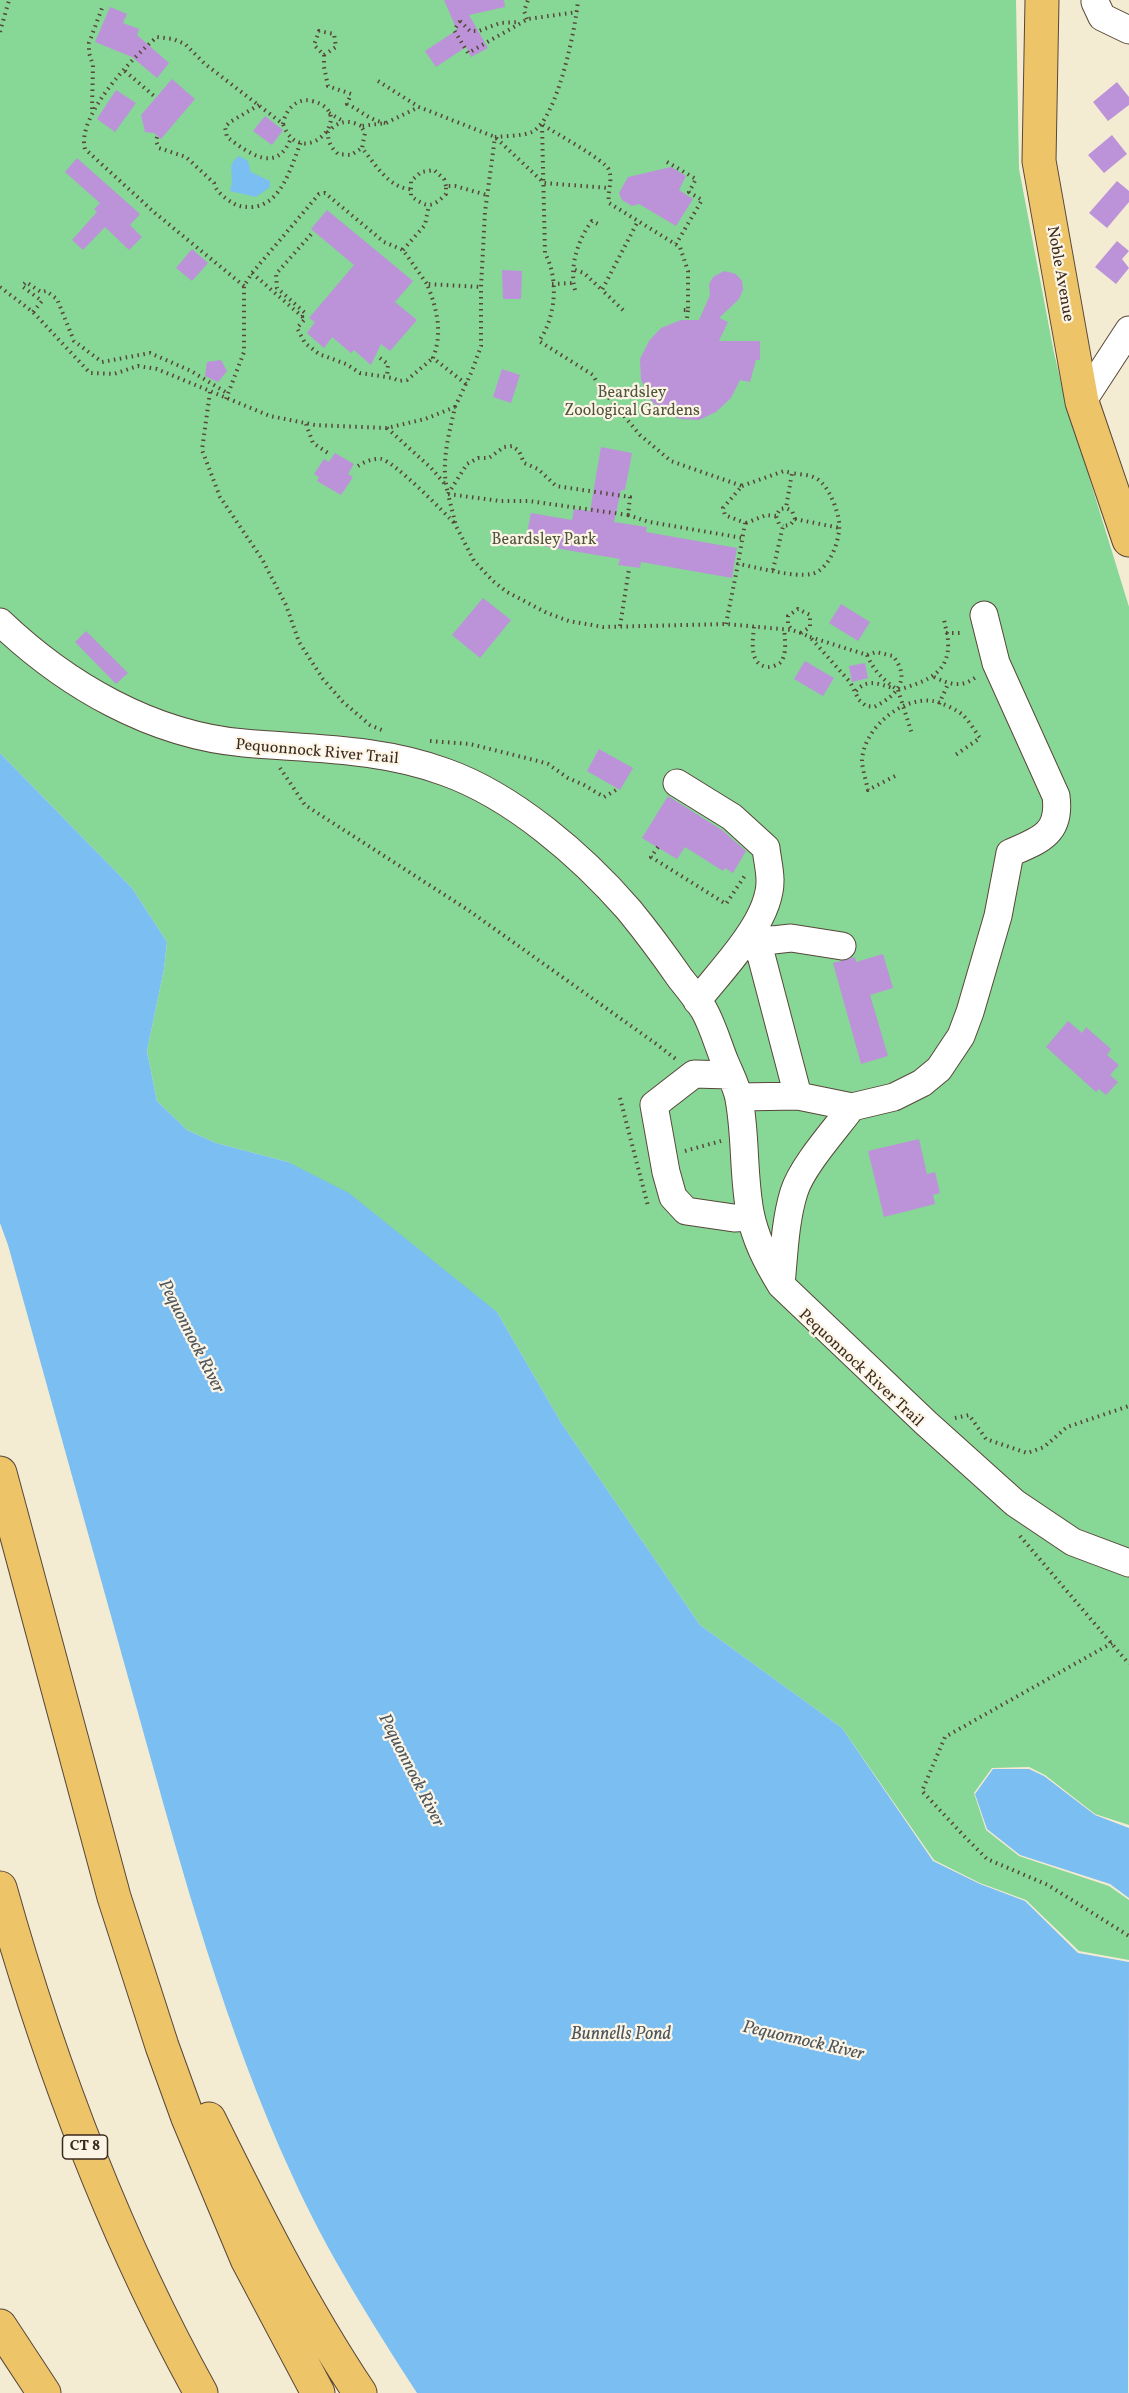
<!DOCTYPE html>
<style>
body{margin:0}
canvas{display:block;background:#f3ebd2}
</style>
<canvas width="1129" height="2393"></canvas>
<script>
const context = document.querySelector('canvas').getContext('2d');
context.lineJoin = 'round';
function fillPath(path, color) {
  context.fillStyle = color;
  context.fill(path, 'evenodd');
}
function trace(path, color, width, dash) {
  context.strokeStyle = color;
  context.lineWidth = width;
  context.lineCap = dash ? 'butt' : 'round';
  context.setLineDash(dash || []);
  context.stroke(path);
}
function write(font, color, halo, rows, align = 'center') {
  context.font = font + ' Vollkorn,serif';
  context.lineWidth = 4.5;
  context.setLineDash([]);
  context.textBaseline = 'middle';
  context.strokeStyle = halo;
  context.fillStyle = color;
  for (const [text, x, y, turn = 0] of rows) {
    context.save();
    context.translate(x, y);
    context.rotate((+turn || 0) * Math.PI / 180);
    context.textAlign = isNaN(turn) ? turn : align;
    if (halo) context.strokeText(text, 0, 0);
    context.fillText(text, 0, 0);
    context.restore();
  }
}
fillPath(new Path2D(`
 M 0,0 L 1016,0 L 1019,169 L 1054,353 L 1065,399 L 1129,607 L 1129,1825 L 1095,1814 L 1045,1775 L 1029,1767 L 992,1768 L 974,1793 L 986,1830 L 1019,1856 L 1109,1886 L 1129,1900 L 1129,1960 L 1079,1951 L 1026,1900 L 980,1883 L 934,1860 L 842,1728 L 700,1625 L 562,1424 L 497,1312 L 288,1162 L 216,1143 L 187,1130 L 157,1101 L 147,1051 L 164,969 L 167,942 L 132,888 L 0,753 Z`), '#87d797');
fillPath(new Path2D(`
 M 239,156 L 248,161 L 251,172 L 270,181 L 270,187 L 256,197 L 230,191 C 231,187 232,184 232,180 C 232,170 228,164 239,156 Z
 M 0,753 L 132,888 L 167,942 L 164,969 L 147,1051 L 157,1101 L 187,1130 L 216,1143 L 288,1162 L 349,1193 L 497,1312 L 562,1424 L 700,1625 L 842,1728 L 933,1861 L 980,1884 L 1025,1901 L 1078,1953 L 1129,1962 L 1128,2393 L 417,2393 C 372,2323 326,2251 292,2175 C 225,2029 183,1874 140,1720 C 96,1562 52,1404 8,1245 L 0,1223 Z
 M 993,1769 L 1029,1769 L 1044,1776 L 1095,1815 L 1129,1828 L 1129,1898 L 1110,1884 L 1020,1855 L 987,1829 L 975,1794 Z`), '#7bbef1');
fillPath(new Path2D(`
 M 444,0 L 504,0 L 505,7 L 469,15 L 488,48 L 471,57 L 466,47 L 436,67 L 425,51 L 457,30 Z
 M 110,7 L 127,14 L 123,23 L 139,29 L 137,35 L 169,63 L 157,78 L 132,57 L 95,42 Z
 M 172,79 L 195,99 L 161,139 L 154,133 L 145,132 L 141,115 Z
 M 1117,82 L 1129,97 L 1129,105 L 1108,121 L 1093,102 Z
 M 116,90 L 136,103 L 115,132 L 97,119 Z
 M 265,116 L 283,130 L 272,145 L 253,131 Z
 M 1112,135 L 1127,154 L 1104,173 L 1088,155 Z
 M 77,158 L 140,214 L 130,225 L 142,237 L 129,250 L 105,227 L 83,250 L 72,240 L 97,212 L 94,209 L 100,203 L 65,172 Z
 M 671,167 L 686,176 L 679,190 L 693,199 L 676,226 L 639,204 L 632,206 L 622,200 L 619,193 L 628,177 Z
 M 1117,181 L 1129,191 L 1129,202 L 1107,228 L 1089,213 Z
 M 327,210 L 413,281 L 395,302 L 417,320 L 390,351 L 381,344 L 371,365 L 354,350 L 351,353 L 332,337 L 324,348 L 307,333 L 315,322 L 309,318 L 354,265 L 311,229 Z
 M 1117,241 L 1129,251 L 1122,259 L 1129,268 L 1116,284 L 1095,267 Z
 M 192,249 L 208,263 L 192,281 L 176,268 Z
 M 502,270 L 522,271 L 521,299 L 503,299 Z
 M 724,271 L 736,274 L 742,281 L 743,290 L 739,299 L 719,318 L 728,322 L 719,341 L 760,341 L 760,360 L 756,360 L 750,382 L 740,380 L 731,398 L 716,412 L 699,420 L 680,419 L 661,411 L 648,397 L 641,379 L 640,359 L 649,341 L 661,328 L 681,320 L 699,320 L 710,295 L 709,284 L 713,277 Z
 M 221,360 L 227,371 L 218,382 L 205,376 L 207,362 Z
 M 502,369 L 520,375 L 511,403 L 493,397 Z
 M 601,447 L 632,453 L 625,490 L 621,490 L 614,522 L 647,527 L 646,532 L 737,548 L 732,578 L 641,562 L 640,568 L 618,565 L 620,559 L 525,543 L 531,513 L 572,520 L 574,509 L 590,511 Z
 M 335,453 L 354,464 L 348,474 L 353,477 L 341,495 L 317,481 L 319,477 L 314,474 L 324,459 L 329,462 Z
 M 483,598 L 511,620 L 480,658 L 452,635 Z
 M 841,604 L 870,622 L 858,641 L 829,623 Z
 M 86,631 L 128,673 L 116,684 L 75,642 Z
 M 805,661 L 834,678 L 823,696 L 794,679 Z
 M 865,663 L 868,678 L 852,682 L 849,666 Z
 M 599,749 L 633,768 L 620,790 L 587,771 Z
 M 668,796 L 722,830 L 746,851 L 733,873 L 725,868 L 723,871 L 685,847 L 677,859 L 642,838 Z
 M 883,954 L 893,988 L 870,995 L 888,1056 L 861,1064 L 833,963 L 855,957 L 856,962 Z
 M 1068,1021 L 1082,1033 L 1086,1027 L 1111,1049 L 1107,1055 L 1119,1065 L 1110,1075 L 1118,1082 L 1106,1095 L 1099,1089 L 1096,1092 L 1046,1047 Z
 M 919,1139 L 927,1174 L 935,1172 L 940,1193 L 933,1195 L 935,1204 L 884,1217 L 868,1151 Z`), '#bc93d9');
const minor = new Path2D(`
 M 1095,2 L 1102,17 L 1129,30
 M 1082,402 L 1129,330
 M 0,622 C 66,685 152,735 244,743 C 312,749 380,748 445,772 C 513,796 582,856 629,910 C 647,932 664,955 680,978 C 688,988 697,999 704,1010 C 713,1026 718,1045 725,1062 C 730,1074 737,1087 739,1099 C 746,1136 743,1175 750,1212 C 755,1239 767,1262 781,1285 L 926,1423 L 1015,1503 L 1073,1542 L 1129,1563
 M 677,783 L 732,817 L 766,848 C 767,858 770,870 770,880 C 771,921 721,970 697,1001
 M 748,938 L 761,955 L 798,1096
 M 748,938 L 773,940 L 791,938 L 842,946
 M 730,1075 L 694,1074 L 654,1105 L 666,1172 L 673,1197 L 686,1211 L 734,1218 L 751,1217
 M 739,1097 L 798,1096 L 852,1107 L 894,1097 L 922,1083 L 939,1069 L 961,1036 L 970,1012 L 998,916 L 1010,853 C 1041,840 1061,833 1056,796 L 996,663 L 984,615
 M 781,1285 C 784,1254 785,1221 794,1192 C 802,1166 835,1130 852,1107`);
const major = new Path2D(`
 M 1042,0 L 1039,161 L 1082,402 L 1129,540
 M 0,2326 L 44,2393`);
const highway = new Path2D(`
 M 0,1473 L 114,1897 L 162,2046 L 188,2118 L 247,2259 L 318,2393
 M 0,1888 C 49,2063 113,2234 201,2393
 M 209,2119 C 255,2212 302,2306 360,2393`);
trace(minor, '#574739', 29);
trace(major, '#574739', 35);
trace(highway, '#574739', 35);
trace(new Path2D(`
 M 527,19 L 524,11 L 528,0
 M 460,21 L 454,30 L 468,53 L 528,19 L 577,12
 M 460,21 L 470,31 L 479,31 L 500,23 L 519,22
 M 0,32 L 9,0
 M 324,55 L 336,47 L 334,34 L 319,31 L 314,45 L 324,55 L 324,67 L 328,86 L 351,94 L 347,104 C 362,111 368,120 386,123
 M 125,71 L 154,96
 M 378,81 L 419,107 L 495,137 L 544,183 L 609,188
 M 259,105 L 230,122 L 225,127 L 227,137 C 248,153 277,175 291,138
 M 92,109 L 93,65 L 89,53 L 89,43 L 102,8
 M 329,113 L 343,121
 M 542,125 L 545,253 C 559,279 556,317 539,341 L 593,375 L 599,386 L 640,435 L 671,461 L 742,486 L 723,508 L 725,515 L 745,523 L 738,564
 M 543,125 C 555,133 605,160 609,170 C 613,181 607,192 609,203 L 680,247 L 688,271 L 688,310 L 682,310
 M 361,126 C 348,119 338,121 328,132 C 328,143 331,147 338,154 L 351,155 L 362,148
 M 157,137 L 156,141 L 159,148 L 186,157 L 214,183 C 216,192 226,199 233,203 C 239,207 245,207 252,207 C 282,205 291,166 301,142
 M 495,137 C 507,136 522,136 532,132 C 557,120 576,27 578,0
 M 667,162 L 696,179 L 689,192 L 702,200 L 676,244
 M 446,186 L 444,179 L 434,170 L 421,172 L 411,181 L 411,196 C 427,208 432,208 446,194 L 446,186 L 455,186 L 487,195
 M 410,189 C 389,188 375,164 362,148 L 365,133 L 361,126 L 386,123 L 419,107
 M 403,250 L 425,225 L 429,205
 M 575,270 L 584,273 L 602,290
 M 252,273 L 305,319 L 297,328 L 305,343 L 319,354 L 346,364 L 360,373 L 393,378 L 399,381 L 407,380 L 433,358
 M 552,284 L 573,283
 M 244,286 L 155,213 L 85,149 C 76,116 133,57 157,37 L 173,39 L 185,44 L 205,64 L 283,124 C 301,174 361,113 312,101 C 297,97 285,110 283,124
 M 0,287 L 33,312 L 90,373 L 114,374 L 138,366 L 157,369 L 270,416 L 315,425 L 387,428 L 425,419 L 455,407 C 449,434 440,465 448,493
 M 575,290 C 569,267 578,239 592,221 L 600,225
 M 623,310 L 602,290 L 638,221
 M 33,312 L 42,301 L 22,286 L 26,282 L 41,292 L 46,291 L 57,299 L 74,341 L 102,362 L 150,353 L 191,371 L 227,393
 M 302,317 L 305,313 L 277,288 L 276,274 L 314,231
 M 687,318 L 688,310
 M 380,358 L 388,364 L 387,377
 M 466,384 L 433,358 C 443,332 437,309 427,284 L 481,287
 M 210,392 L 202,450 L 220,497 L 262,559 L 286,605 L 299,642 L 323,679 L 343,702 L 370,725 L 384,731
 M 226,399 L 244,352 L 244,286 L 252,273 L 319,194 L 325,193 L 384,242 L 403,250 L 427,284
 M 455,407 L 472,371 L 481,346 L 481,287 L 485,212 L 495,137
 M 306,424 L 313,443 L 331,455
 M 387,428 L 431,468 L 445,484
 M 358,466 C 364,462 373,458 381,459 C 394,461 445,513 456,525
 M 742,486 L 784,471 L 792,473 L 786,508
 M 448,494 L 467,464 L 478,458 L 489,458 L 504,447 L 512,446 L 519,451 L 524,463 L 538,469 L 556,486 L 630,497 L 628,515 L 529,501 L 500,501 L 448,494 L 456,526 L 474,561 L 493,581 L 507,592 L 547,613 L 569,621 L 603,627 L 726,624 L 792,630
 M 628,515 L 649,522 L 743,538
 M 795,519 L 840,528
 M 746,523 L 766,515 L 776,516
 M 773,570 L 783,526 L 790,525 L 795,519 L 792,511 L 786,508 L 780,509 L 776,516 L 779,524 L 783,526
 M 726,624 L 738,564 C 756,567 795,578 811,574 C 828,571 838,545 839,530 C 841,517 831,492 822,483 C 814,474 802,475 792,473
 M 620,626 L 629,569
 M 754,627 C 753,640 748,665 768,667 C 772,667 778,665 781,662 C 787,654 785,638 784,629
 M 801,633 L 792,630 L 788,625 L 788,616 L 798,609 L 810,615 L 810,627 L 801,633 L 810,637
 M 946,633 L 964,633
 M 810,637 L 867,655 L 876,652 L 893,656 C 912,680 896,696 874,707 L 866,706 L 859,700 L 850,682 Z
 M 867,655 C 874,671 883,680 898,690 C 923,682 950,675 948,642 C 948,634 945,627 944,619
 M 934,677 C 949,684 962,689 977,676
 M 898,690 L 912,734
 M 856,691 C 866,679 878,683 892,688
 M 939,704 L 948,684
 M 430,741 L 470,744 L 538,761 L 548,764 L 568,778 L 584,785 L 604,797 L 616,790
 M 280,768 L 305,805 L 468,910 L 655,1043 L 677,1060
 M 895,776 L 868,790 C 866,781 863,771 862,762 C 862,730 901,696 933,701 C 941,702 957,710 963,715 C 969,721 975,731 980,738 L 954,756
 M 658,847 L 651,857 L 726,904 L 746,874
 M 620,1098 L 648,1206
 M 685,1151 L 721,1141
 M 955,1418 L 969,1415 L 986,1439 L 1027,1453 L 1044,1447 L 1067,1427 L 1129,1406
 M 1020,1536 L 1129,1664
 M 1112,1643 L 945,1737 L 922,1791 L 965,1837 L 987,1859 L 1048,1885 L 1129,1936`), '#574739', 4, [1.5, 4.5]);
trace(minor, '#fff', 27);
trace(major, '#eec469', 33);
trace(highway, '#eec469', 33);
for (const [x, y, w] of [
 [85,2147,45]
]) {
  const box = new Path2D();
  box.roundRect(x - w / 2, y - 12, w, 24, 4.5);
  context.fillStyle = '#fcf5e5';
  context.fill(box);
  trace(box, '#3b2a1e', 1.5);
}
write('bold 15px', '#3b2a1e', null, [
 ["CT 8",85,2147]
]);
write('16px', '#3b2a1e', '#fcf5e5', [
 ["Noble Avenue",1059,274,80],
 ["Pequonnock River Trail",317,753,5],
 ["Pequonnock River Trail",860,1369,43]
]);
write('16px', '#4e553c', '#fcf5e5', [
 ["Beardsley",632,394],
 ["Zoological Gardens",632,412],
 ["Beardsley Park",544,541]
]);
write('italic 18px', '#4e565d', '#fcf5e5', [
 ["Pequonnock River",190,1337,63],
 ["Pequonnock River",410,1771,63],
 ["Bunnells Pond",621,2036],
 ["Pequonnock River",803,2042,13]
]);
</script>
